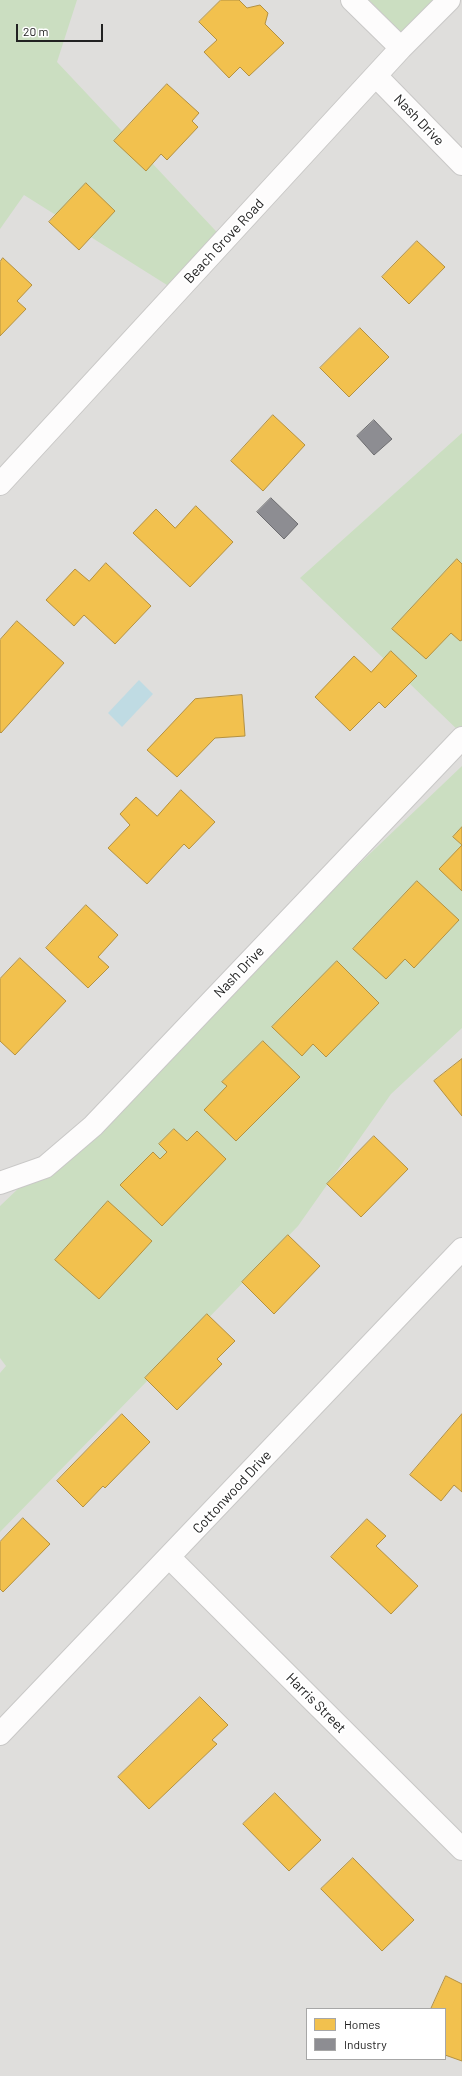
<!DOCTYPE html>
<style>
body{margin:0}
#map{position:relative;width:462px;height:2076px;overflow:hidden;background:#f0eeeb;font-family:Barlow,sans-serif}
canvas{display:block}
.legend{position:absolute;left:306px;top:2008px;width:140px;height:52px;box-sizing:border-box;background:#fff;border:1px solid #a7a7a7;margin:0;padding:5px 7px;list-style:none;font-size:12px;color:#222}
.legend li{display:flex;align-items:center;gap:8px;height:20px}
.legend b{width:20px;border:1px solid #a7a7a7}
.scale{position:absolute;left:16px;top:24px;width:87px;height:18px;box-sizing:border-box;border:2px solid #222;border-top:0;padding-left:5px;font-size:12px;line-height:14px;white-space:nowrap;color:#222;-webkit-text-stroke:3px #fff;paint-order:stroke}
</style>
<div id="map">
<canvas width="462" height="2076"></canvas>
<ul class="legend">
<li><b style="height:11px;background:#f2c14e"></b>Homes</li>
<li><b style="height:11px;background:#8d8d92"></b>Industry</li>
</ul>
<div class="scale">20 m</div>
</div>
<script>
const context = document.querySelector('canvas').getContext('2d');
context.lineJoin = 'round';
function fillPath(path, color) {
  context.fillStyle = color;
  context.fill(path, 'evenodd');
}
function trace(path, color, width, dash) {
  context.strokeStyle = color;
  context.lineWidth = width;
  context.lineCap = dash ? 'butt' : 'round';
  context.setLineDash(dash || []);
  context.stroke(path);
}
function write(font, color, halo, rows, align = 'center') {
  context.font = font + ' Barlow,sans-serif';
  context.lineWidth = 4;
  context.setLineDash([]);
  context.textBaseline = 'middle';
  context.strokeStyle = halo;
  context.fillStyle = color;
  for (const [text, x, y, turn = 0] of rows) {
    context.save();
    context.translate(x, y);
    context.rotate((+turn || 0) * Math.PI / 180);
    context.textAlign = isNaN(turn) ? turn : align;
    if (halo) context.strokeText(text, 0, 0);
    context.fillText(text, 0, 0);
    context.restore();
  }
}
fillPath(new Path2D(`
 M 0,0 L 462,0 L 462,2076 L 0,2076 ZM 307,2009 L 445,2009 L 445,2059 L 307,2059 Z`), '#dfdedc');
fillPath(new Path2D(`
 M 0,0 L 77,0 L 57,62 L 229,245 L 167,285 L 24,195 L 0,229 Z
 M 369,0 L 446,0 L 412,43 Z
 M 462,433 L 462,734 L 300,578 Z
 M 462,766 L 462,1028 L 391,1094 L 298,1226 L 0,1532 L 0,1373 L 6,1366 L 0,1358 L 0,1206 Z`), '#cbdec1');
fillPath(new Path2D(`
 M 139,680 L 153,694 L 122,727 L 108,713 Z`), '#bfdbe3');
const homes = new Path2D(`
 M 221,0 L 239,0 L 247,8 L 260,5 L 268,13 L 265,24 L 284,43 L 249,76 L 240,67 L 229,78 L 204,52 L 217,40 L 199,22 Z
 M 167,84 L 199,113 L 192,121 L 198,127 L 167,160 L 161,154 L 146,171 L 114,141 Z
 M 86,183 L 115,211 L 79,250 L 49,222 Z
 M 417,241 L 445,267 L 409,304 L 382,277 Z
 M 3,258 L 32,285 L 17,301 L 26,309 L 0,336 L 0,262 Z
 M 360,328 L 389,357 L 349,397 L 320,368 Z
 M 273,415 L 305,445 L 263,491 L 231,461 Z
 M 196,506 L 233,542 L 190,587 L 133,533 L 156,509 L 175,528 Z
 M 457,559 L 462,564 L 462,640 L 460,641 L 451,633 L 426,659 L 392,629 Z
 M 106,563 L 151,606 L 115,644 L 84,615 L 74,626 L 46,600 L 75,569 L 89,581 Z
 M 17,621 L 64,663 L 1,733 L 0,732 L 0,640 Z
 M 391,651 L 417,676 L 385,708 L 379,702 L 350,731 L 315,697 L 354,656 L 371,672 Z
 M 242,695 L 245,736 L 215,738 L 177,777 L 147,750 L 195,699 Z
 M 181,790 L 215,822 L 189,849 L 184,844 L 147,884 L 108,848 L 130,825 L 120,814 L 136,797 L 157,816 Z
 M 462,827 L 462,891 L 439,869 L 462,845 L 453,837 Z
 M 417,881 L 459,920 L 414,968 L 405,959 L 386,979 L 353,949 Z
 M 86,905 L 118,935 L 98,957 L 109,967 L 88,988 L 46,948 Z
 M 20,958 L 66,1001 L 15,1055 L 0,1041 L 0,979 Z
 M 337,961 L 379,1003 L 326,1057 L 313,1044 L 302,1056 L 272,1027 Z
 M 263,1041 L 300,1077 L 236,1141 L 204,1110 L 227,1086 L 222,1082 Z
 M 462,1059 L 462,1116 L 434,1081 Z
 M 174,1129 L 187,1141 L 197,1131 L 226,1159 L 162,1226 L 120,1185 L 153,1152 L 160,1159 L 167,1152 L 159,1144 Z
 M 374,1136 L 408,1169 L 361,1217 L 327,1184 Z
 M 108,1201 L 152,1241 L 99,1299 L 55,1260 Z
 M 288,1235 L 320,1266 L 274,1314 L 242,1282 Z
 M 207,1314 L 235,1341 L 217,1359 L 222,1364 L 177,1410 L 145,1378 Z
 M 122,1414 L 150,1442 L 105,1488 L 103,1486 L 83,1507 L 57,1481 Z
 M 462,1414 L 462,1492 L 454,1485 L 441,1501 L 410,1475 Z
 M 23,1518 L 50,1544 L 3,1592 L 0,1589 L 0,1542 Z
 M 367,1519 L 386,1536 L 376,1546 L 418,1586 L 391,1614 L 331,1557 Z
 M 200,1697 L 228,1725 L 212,1740 L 217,1744 L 149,1809 L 118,1777 Z
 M 275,1793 L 321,1840 L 289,1871 L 243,1824 Z
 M 353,1858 L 414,1920 L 382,1951 L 321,1889 Z
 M 446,1976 L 462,1984 L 462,2061 L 445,2055 L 445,2009 L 431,2009 Z`);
fillPath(homes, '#f2c14e');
trace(homes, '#b49141', 1);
const industry = new Path2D(`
 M 374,420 L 392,439 L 374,455 L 357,436 Z
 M 271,498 L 298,524 L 284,539 L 257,512 Z`);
fillPath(industry, '#8d8d92');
trace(industry, '#6d6d70', 1);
const minor = new Path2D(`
 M 352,0 L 401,48
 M 376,76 L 462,164
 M 0,484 L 401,48 L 449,0
 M 0,1183 L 45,1167 L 93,1126 L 462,738
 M 170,1558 L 462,1849
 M 0,1734 L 462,1249`);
trace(minor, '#c9c8c7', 24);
trace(minor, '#fdfcfc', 22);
write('14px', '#222', '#fff', [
 ["Nash Drive",419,120,46],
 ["Beach Grove Road",224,241,-47],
 ["Nash Drive",239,972,-46],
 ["Cottonwood Drive",232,1492,-47],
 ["Harris Street",316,1703,45]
]);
</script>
